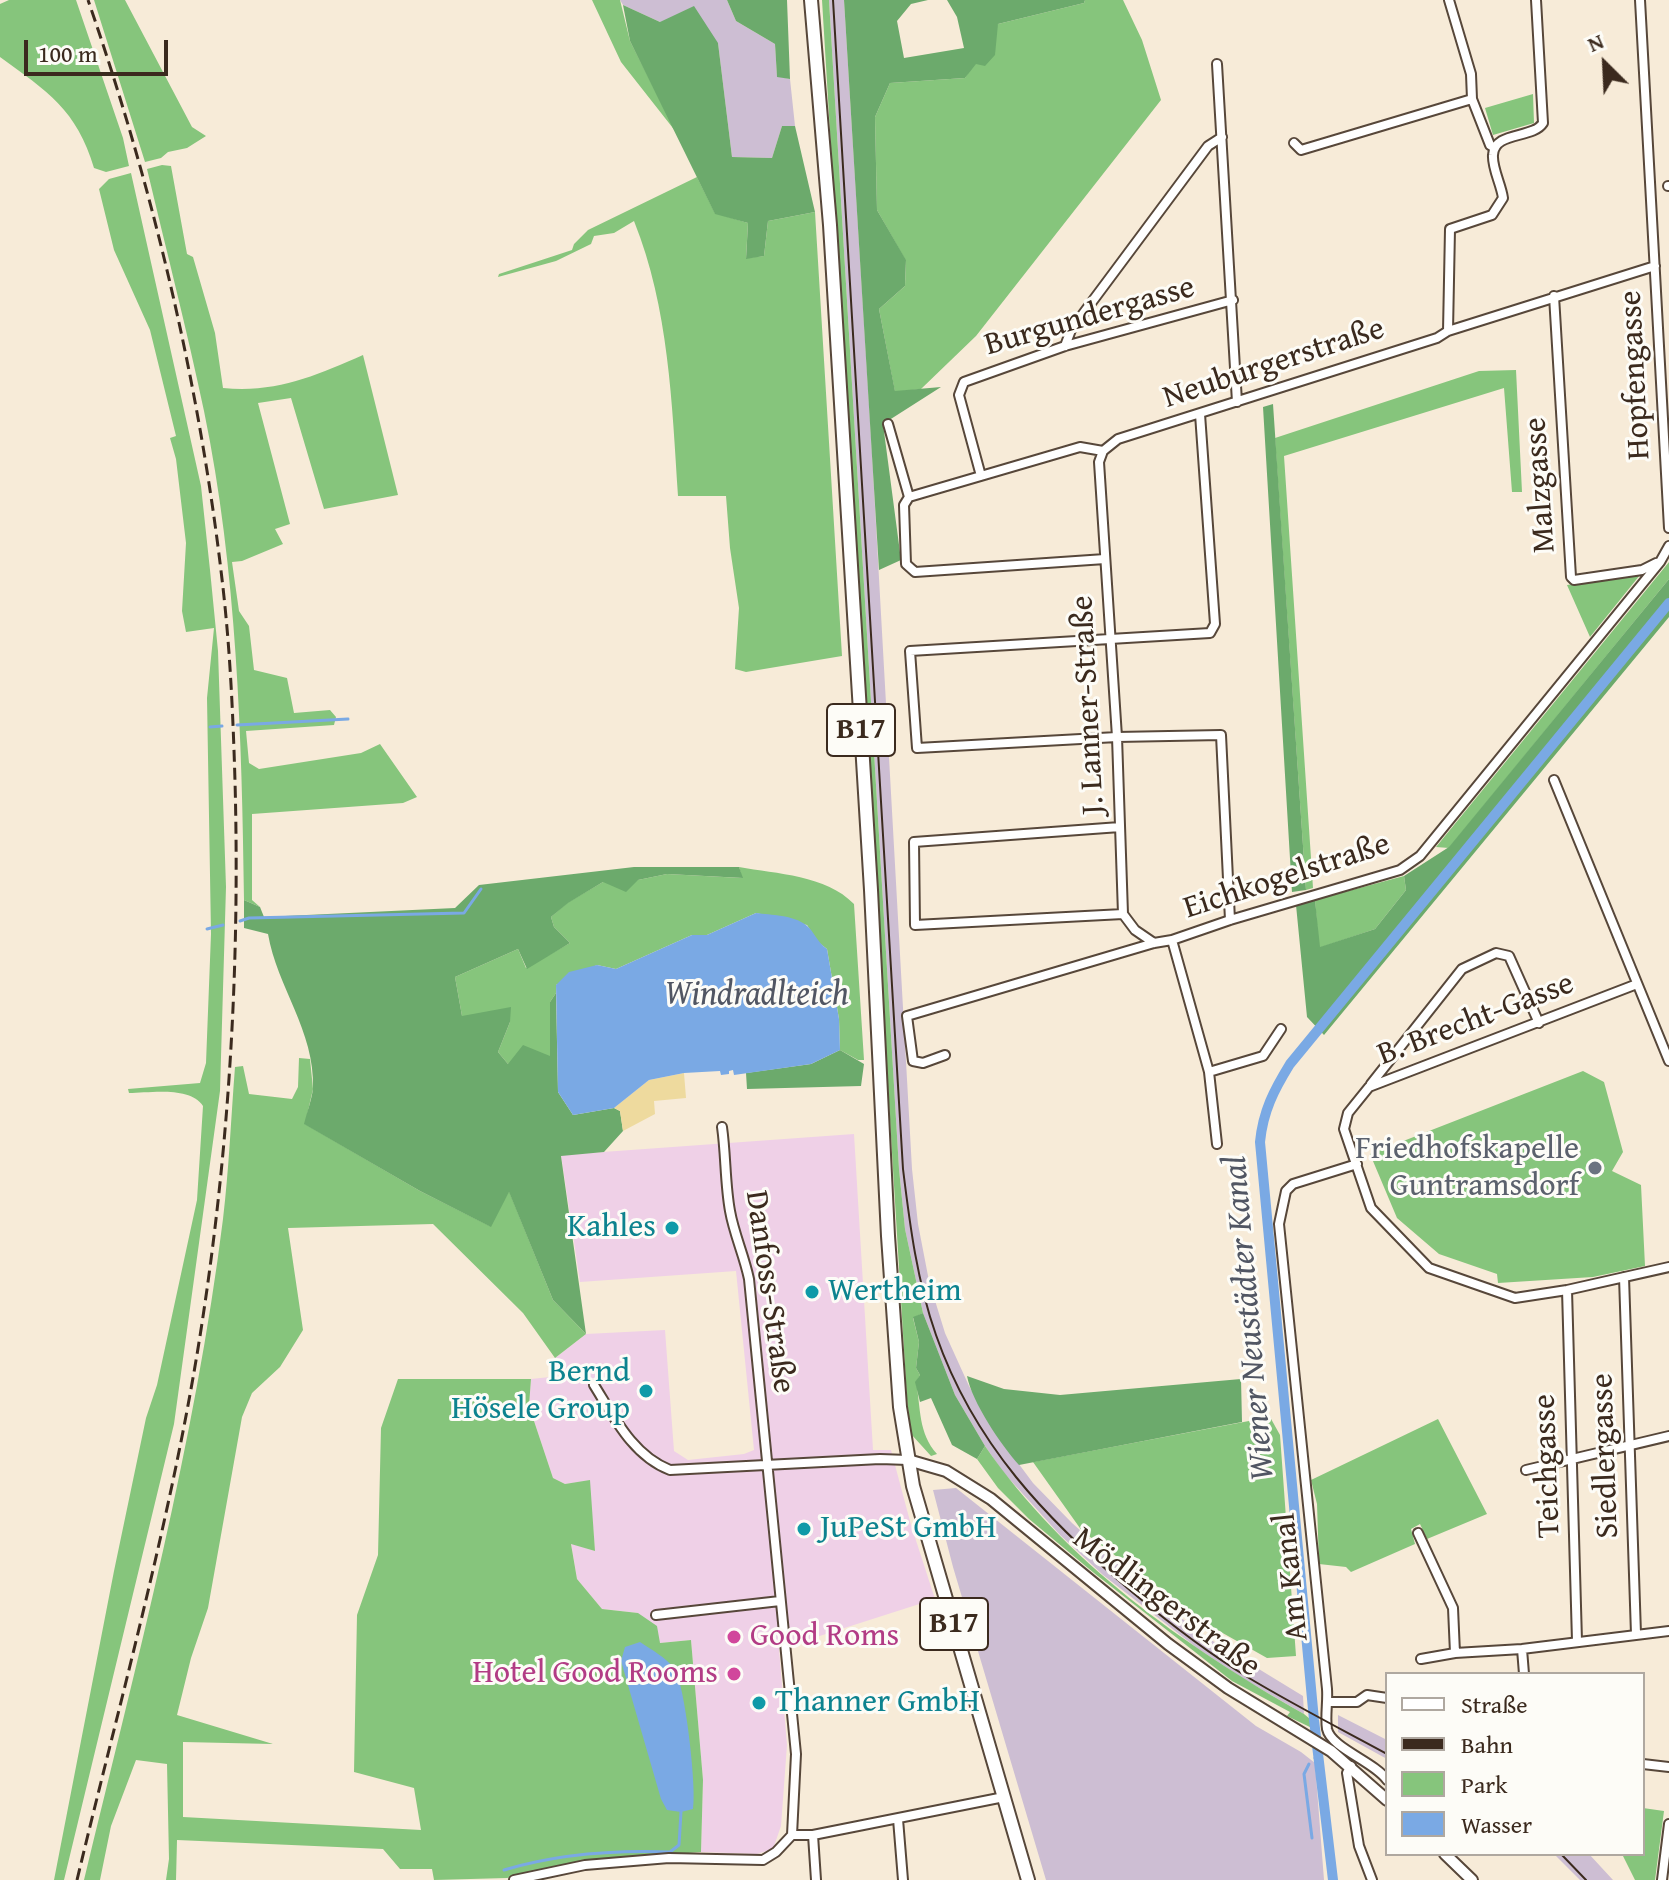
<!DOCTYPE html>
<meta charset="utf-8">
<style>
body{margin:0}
#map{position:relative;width:1669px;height:1880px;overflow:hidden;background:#f7ebd8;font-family:"Gentium Book Plus",serif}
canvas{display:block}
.legend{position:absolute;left:1385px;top:1672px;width:260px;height:184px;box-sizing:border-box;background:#fdfcf7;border:2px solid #afa8a0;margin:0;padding:10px 14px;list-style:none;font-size:24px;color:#3b2a1e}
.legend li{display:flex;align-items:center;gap:16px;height:40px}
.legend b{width:40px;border:2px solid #afa8a0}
.north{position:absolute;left:1565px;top:24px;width:80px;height:80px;-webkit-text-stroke:6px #fdfcf7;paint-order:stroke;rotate:336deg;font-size:22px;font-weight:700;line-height:32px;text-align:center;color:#3b2a1e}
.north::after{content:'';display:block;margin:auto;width:28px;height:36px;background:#3b2a1e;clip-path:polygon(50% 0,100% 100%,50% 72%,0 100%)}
.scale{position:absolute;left:24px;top:40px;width:144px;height:36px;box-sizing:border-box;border:4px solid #3b2a1e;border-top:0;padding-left:10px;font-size:24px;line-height:28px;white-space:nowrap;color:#3b2a1e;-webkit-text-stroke:6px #fdfcf7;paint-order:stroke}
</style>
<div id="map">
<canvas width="1669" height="1880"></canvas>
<ul class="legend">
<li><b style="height:10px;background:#fff"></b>Straße</li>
<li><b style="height:10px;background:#3b2a1e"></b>Bahn</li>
<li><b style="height:22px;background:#86c57c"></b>Park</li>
<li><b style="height:22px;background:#7aa9e4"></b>Wasser</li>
</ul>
<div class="north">N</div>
<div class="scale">100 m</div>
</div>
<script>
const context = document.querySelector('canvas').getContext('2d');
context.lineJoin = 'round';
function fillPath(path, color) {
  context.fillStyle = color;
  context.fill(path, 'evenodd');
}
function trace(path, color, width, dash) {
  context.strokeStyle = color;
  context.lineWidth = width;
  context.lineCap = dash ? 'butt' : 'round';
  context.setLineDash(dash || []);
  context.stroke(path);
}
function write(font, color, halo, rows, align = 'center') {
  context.font = font + ' "Gentium Book Plus",serif';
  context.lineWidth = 6;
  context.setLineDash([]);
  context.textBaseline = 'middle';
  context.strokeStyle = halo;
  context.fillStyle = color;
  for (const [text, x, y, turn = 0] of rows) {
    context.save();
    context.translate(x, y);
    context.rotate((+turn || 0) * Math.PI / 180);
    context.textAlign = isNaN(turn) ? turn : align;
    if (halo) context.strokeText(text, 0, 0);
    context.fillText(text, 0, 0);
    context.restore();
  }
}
fillPath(new Path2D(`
 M 854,1134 L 873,1450 L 891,1450 L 911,1525 L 935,1599 L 779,1649 L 787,1745 L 781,1826 L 773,1849 L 757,1854 L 701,1852 L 703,1780 L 691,1640 L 660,1643 L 638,1613 L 602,1609 L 577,1579 L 571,1543 L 595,1551 L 589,1481 L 565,1484 L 553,1478 L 529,1406 L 531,1379 L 560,1376 L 555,1358 L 586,1334 L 665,1330 L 674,1451 L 688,1460 L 744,1454 L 754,1450 L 736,1271 L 580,1282 L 561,1155 Z`), '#efd0e7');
fillPath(new Path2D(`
 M 620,0 L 727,0 L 736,21 L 775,44 L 777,76 L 790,79 L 795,126 L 782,126 L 772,158 L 732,157 L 718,43 L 660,22 L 623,5 Z
 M 829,0 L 844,0 L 872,453 L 912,1169 L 918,1224 L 929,1281 L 945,1333 L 969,1386 L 998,1436 L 1033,1483 L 1072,1523 L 1164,1605 L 1208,1638 L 1303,1696 L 1304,1714 L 1247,1681 L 1197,1648 L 1103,1575 L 1060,1535 L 1003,1472 L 985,1446 L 955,1395 L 923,1313 L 905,1229 L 899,1169 Z
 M 956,1488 L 1256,1726 L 1301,1752 L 1315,1763 L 1324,1880 L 1046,1880 L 953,1567 L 933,1490 Z
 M 1338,1715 L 1387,1740 L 1387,1759 L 1338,1732 Z
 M 1554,1854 L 1589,1854 L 1613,1880 L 1580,1880 Z`), '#cdbed3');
fillPath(new Path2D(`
 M 9,0 L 76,0 L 123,138 L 129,166 L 106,172 L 94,168 C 77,110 47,91 0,57 L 0,4 Z
 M 94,0 L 125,0 L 192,127 L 206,136 L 187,148 L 168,152 L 161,158 L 145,162 Z
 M 592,0 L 620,0 L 630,41 L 676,132 L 621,62 Z
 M 822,0 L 829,0 L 899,1169 L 905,1229 L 923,1313 L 913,1318 L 919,1342 L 916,1368 L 920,1375 L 916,1382 C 921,1408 918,1433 937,1454 L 931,1456 L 911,1434 L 907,1399 Z
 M 1085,0 L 1123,0 L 1142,40 L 1161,100 L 976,336 L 921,389 L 895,392 L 879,309 L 905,286 L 906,261 L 877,210 L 875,117 L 890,83 L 965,78 L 998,24 L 1084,3 Z
 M 1533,94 L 1534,123 L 1493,135 L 1485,108 Z
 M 162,165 L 171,166 L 187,254 L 193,257 L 215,333 L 223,388 C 277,393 315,376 363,355 L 398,495 L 324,509 L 291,398 L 258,403 L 290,524 L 275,529 L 283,544 L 242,561 L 232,562 L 239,611 L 249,626 L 254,670 L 287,678 L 294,713 L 330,710 L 336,717 L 334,725 L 246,731 L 249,763 L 259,769 L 361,753 L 380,744 L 417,797 L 403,803 L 252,814 L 252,900 L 260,907 L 244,900 C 242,737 237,571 204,411 C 187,330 166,249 147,169 Z
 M 131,173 L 201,486 L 210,570 L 218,651 L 226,887 L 220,1091 L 174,1424 L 64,1880 L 54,1880 L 114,1571 L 146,1418 L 157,1385 L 197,1200 L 203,1106 C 190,1086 150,1093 129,1093 L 128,1089 L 200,1083 L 206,1063 L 211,934 L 207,698 L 214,628 L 186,632 L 182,611 L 186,543 L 176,459 L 170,438 L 176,436 L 150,330 L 114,250 L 99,189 L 109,179 Z
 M 697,177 L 715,213 L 748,223 L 746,258 L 764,256 L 768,221 L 815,212 L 842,656 L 746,672 L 735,669 L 739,608 L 730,548 L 726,496 L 678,496 C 672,404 669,308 634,221 L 614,233 L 594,236 L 591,244 L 556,261 L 498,277 L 499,274 L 572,250 L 574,244 L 588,230 Z
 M 1516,370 L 1522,492 L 1512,492 L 1504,388 L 1284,456 L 1313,888 L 1306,890 L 1275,438 L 1479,371 Z
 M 1669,562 L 1669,579 L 1449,848 L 1436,847 Z
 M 1640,575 L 1590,637 L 1567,585 Z
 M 739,867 C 777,874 826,875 854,904 L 864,1060 L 858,1060 L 840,1050 L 839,1019 L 827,949 L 818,942 L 807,925 L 756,913 L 707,935 L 692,935 L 616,969 L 597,965 L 556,985 L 556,993 L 550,1002 L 550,1057 L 508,1064 L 498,1052 L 510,1022 L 462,1016 L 455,977 L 518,949 L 526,968 L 570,943 L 554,927 L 551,917 L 567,903 L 603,882 L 638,880 L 667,874 L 742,878 Z
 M 1404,876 L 1406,890 L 1375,929 L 1319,948 L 1315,900 Z
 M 299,1058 L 310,1059 L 313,1089 L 305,1124 L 420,1191 L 490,1226 L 509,1191 L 553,1300 L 586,1334 L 555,1358 L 523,1313 L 433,1224 L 288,1228 L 303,1330 L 280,1367 L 252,1393 L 242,1417 L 208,1608 L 191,1658 L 177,1715 L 273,1744 L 183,1742 L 183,1817 L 421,1830 L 414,1788 L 354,1772 L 357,1615 L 378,1555 L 381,1428 L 398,1379 L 531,1379 L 529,1406 L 553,1478 L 565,1484 L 590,1480 L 595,1551 L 571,1544 L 577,1579 L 602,1609 L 638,1613 L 657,1626 L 660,1643 L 691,1640 L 703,1780 L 701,1852 L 576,1862 L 507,1878 L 434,1880 L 432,1869 L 400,1869 L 383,1849 L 177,1840 L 176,1880 L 166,1880 L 169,1859 L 167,1764 L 136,1760 L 111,1826 L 100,1880 L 84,1880 C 137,1661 195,1443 223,1219 C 229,1169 231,1118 235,1067 L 243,1066 L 249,1094 L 292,1099 L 298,1087 Z
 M 1583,1071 L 1604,1082 L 1623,1152 L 1612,1171 L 1641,1185 L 1645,1266 L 1593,1277 L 1498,1283 L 1497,1274 L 1439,1254 L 1397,1218 L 1370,1154 Z
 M 1270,1417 L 1280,1435 L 1296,1656 L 1267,1658 L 1212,1627 L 1082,1531 L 1033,1462 Z
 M 1438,1419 L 1487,1514 L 1427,1539 L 1420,1524 L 1411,1529 L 1415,1544 L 1351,1572 L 1346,1567 L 1319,1564 L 1317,1504 L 1311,1480 Z
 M 985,1446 C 1064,1561 1184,1646 1304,1714 L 1310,1719 L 1314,1729 L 1287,1716 L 1290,1712 L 1232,1681 L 1094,1573 L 1029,1519 L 998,1488 L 977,1459 Z
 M 1643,1808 L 1664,1811 L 1655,1880 L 1635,1880 L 1622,1854 L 1643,1854 Z`), '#86c57c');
fillPath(new Path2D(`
 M 727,0 L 787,0 L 790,79 L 777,77 L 775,44 L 736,21 Z
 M 844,0 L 928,0 L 911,4 L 897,21 L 904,58 L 964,48 L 957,17 L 947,0 L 1085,0 L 1084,3 L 998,24 L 995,55 L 985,66 L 976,64 L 965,78 L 890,83 L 875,117 L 877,210 L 906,260 L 905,286 L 879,309 L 895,391 L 941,387 L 883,424 L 901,560 L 879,570 Z
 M 623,5 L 660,22 L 694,6 L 718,43 L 732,157 L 772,158 L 782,126 L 795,126 L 815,212 L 768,221 L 764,256 L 746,259 L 748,223 L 715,214 L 630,41 Z
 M 1273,404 L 1306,890 L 1292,892 L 1263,407 Z
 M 1669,579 L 1669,617 L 1324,1035 L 1307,1017 L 1296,905 L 1315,900 L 1320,947 L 1375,929 L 1406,890 L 1404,876 L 1449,847 Z
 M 634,867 L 739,867 L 743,878 L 667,874 L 638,880 L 626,892 L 603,882 L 568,903 L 551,917 L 554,927 L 570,943 L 527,969 L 518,949 L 455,977 L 462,1016 L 511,1007 L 510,1022 L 498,1052 L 508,1064 L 523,1045 L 550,1056 L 550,1002 L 556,993 L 558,1092 L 573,1115 L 614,1108 L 620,1111 L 623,1131 L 604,1152 L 561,1156 L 586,1334 L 553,1300 L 509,1192 L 491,1227 L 420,1191 L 304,1124 C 307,1112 312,1099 313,1088 C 315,1031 277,987 268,934 L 244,928 L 244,900 L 260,907 L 264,917 L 455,908 L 479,885 Z
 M 840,1050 L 864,1064 L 861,1086 L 747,1089 L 746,1073 L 811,1064 Z
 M 923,1313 L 955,1395 L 985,1446 L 977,1459 L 952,1445 L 931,1398 L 920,1402 L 915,1382 L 920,1375 L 916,1368 L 919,1342 L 913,1317 Z
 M 967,1376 L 1004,1389 L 1060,1395 L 1241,1379 L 1242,1422 L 1019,1465 C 1001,1445 972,1402 967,1376 Z`), '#6caa6c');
fillPath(new Path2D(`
 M 684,1073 L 686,1098 L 654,1101 L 655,1114 L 623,1131 L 620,1111 L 614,1108 L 649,1080 Z`), '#eeda9e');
fillPath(new Path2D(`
 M 756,913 C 771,915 793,915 806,925 C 814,931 817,942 827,949 L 839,1019 L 840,1050 L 811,1064 L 734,1075 L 733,1070 L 729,1071 L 729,1074 L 721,1075 L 720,1071 L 684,1073 L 649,1080 L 614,1108 L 573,1115 L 558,1092 L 556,985 L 569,972 L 597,965 L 616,969 L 692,935 L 707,935 Z
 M 640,1642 C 652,1650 665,1657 674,1668 C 685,1683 697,1789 693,1809 L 681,1812 L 667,1810 L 661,1799 L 621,1661 L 625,1647 Z`), '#7aa9e4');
trace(new Path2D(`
 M 237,725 L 348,719
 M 210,727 L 222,726
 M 240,921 L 249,918 L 464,913 L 481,889
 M 207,929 L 223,925
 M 1315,1758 L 1320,1755
 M 1309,1764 L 1304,1774 L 1312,1838
 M 504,1870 C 557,1854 615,1850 670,1852 L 679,1845 L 681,1812`), '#7aa9e4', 3);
trace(new Path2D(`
 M 1333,1880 L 1314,1720 L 1260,1142 C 1263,1111 1274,1090 1290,1064 L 1669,603`), '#7aa9e4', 10);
const minor = new Path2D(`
 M 1449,0 L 1471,74 L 1472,99
 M 1640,0 L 1669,528
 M 1217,64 L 1237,402
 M 1294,143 L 1301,150 L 1472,99 L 1490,145 L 1495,148
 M 1668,186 L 1669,186
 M 1554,296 L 1571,577 L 1574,580 L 1642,570 L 1656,563
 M 1448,331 L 1450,229 L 1492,215 L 1503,198 C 1501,184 1492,168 1493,155 C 1494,131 1533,139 1543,123 L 1536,0
 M 1065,346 L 1071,330 L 1208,146 L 1222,137
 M 1200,414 L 1215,624 L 1210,633 L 910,651 L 917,748 L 1117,737 L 1221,735 L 1230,920
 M 888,424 L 909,497 L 904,505 L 906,564 L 915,572 L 1105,559
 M 1103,451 L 1099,462 L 1117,737 L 1123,914 L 1135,930 L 1154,943
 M 981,476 L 959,395 L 964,382 L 1065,346 L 1233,300
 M 909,497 L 1080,447 L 1103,451 L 1118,439 L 1437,338 L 1448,331 L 1655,266
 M 1554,780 L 1669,1061
 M 1120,827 L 914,842 L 915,925 L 1123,914
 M 1172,940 L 1209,1072 L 1217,1144
 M 1637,984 L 1369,1087 L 1348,1113 L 1344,1129 L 1371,1208 L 1429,1268 L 1515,1298 L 1567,1290 L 1669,1267
 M 945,1055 L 923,1063 L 913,1061 L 907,1016 L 1154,943 L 1172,940 L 1230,920 L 1400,870 L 1420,856 L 1660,562 L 1669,546
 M 1209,1072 L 1263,1056 L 1281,1029
 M 1371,1084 L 1462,969 L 1496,953 L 1509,956 L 1539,1023
 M 1357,1164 L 1293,1184 L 1286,1191 L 1279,1224 L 1327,1689 C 1328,1702 1325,1717 1327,1729 C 1331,1748 1375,1762 1387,1780
 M 1624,1277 L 1636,1634
 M 1567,1290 L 1577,1641
 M 594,1385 C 614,1417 633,1456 670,1470 L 880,1459 L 908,1460
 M 1526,1470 L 1669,1436
 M 1418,1533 L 1453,1608 L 1455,1653
 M 656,1615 L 780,1601
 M 1522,1649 L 1524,1674
 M 1421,1659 L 1455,1653 L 1522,1649 L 1669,1631
 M 1328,1702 L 1357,1702 L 1367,1695 L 1387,1698
 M 1643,1764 L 1669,1767
 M 1351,1766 L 1347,1773 L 1359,1846 L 1372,1880
 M 898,1819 L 903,1880
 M 792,1835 L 813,1835 L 1004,1797
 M 813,1835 L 816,1880
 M 514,1880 L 585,1865 L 669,1858 L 763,1860 L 776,1852 L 792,1835 L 796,1754 L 749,1279 C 744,1255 734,1234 730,1211 C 725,1184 726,1155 722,1127
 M 1662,1880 L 1669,1824`);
const tertiary = new Path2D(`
 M 908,1460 L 946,1471 L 991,1499 L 1168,1644 L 1228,1688 L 1331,1751 L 1387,1800
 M 1445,1854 L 1472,1880`);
const primary = new Path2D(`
 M 811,0 L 830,225 L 871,890 L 888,1236 L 900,1407 L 913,1486 L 1028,1880`);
trace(minor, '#57473a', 12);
trace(tertiary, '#57473a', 14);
trace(primary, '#57473a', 16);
trace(minor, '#fff', 8);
trace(tertiary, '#fff', 10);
trace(primary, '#fff', 12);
trace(new Path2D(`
 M 833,0 L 903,1169 C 910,1226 917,1281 936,1335 C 974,1444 1046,1519 1132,1592 C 1169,1623 1208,1653 1249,1678 C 1294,1705 1341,1729 1387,1754
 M 1561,1854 L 1586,1880`), '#3b2a1e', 2);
trace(new Path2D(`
 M 77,1880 C 120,1700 171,1519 200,1336 C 229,1152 240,967 235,781 C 233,714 230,646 222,579 C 199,382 153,188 88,0`), '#3b2a1e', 3, [12, 6]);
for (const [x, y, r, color] of [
 [1595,1168,8,"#6b7280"],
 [672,1228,8,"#0f9aa8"],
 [812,1292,8,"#0f9aa8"],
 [646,1391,8,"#0f9aa8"],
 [804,1529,8,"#0f9aa8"],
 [734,1637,8,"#d1479c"],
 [734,1674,8,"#d1479c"],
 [759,1703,8,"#0f9aa8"]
]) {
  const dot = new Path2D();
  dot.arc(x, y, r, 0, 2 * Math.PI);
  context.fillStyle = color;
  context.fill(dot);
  trace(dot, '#fdfcf7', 3);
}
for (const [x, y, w] of [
 [861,730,68],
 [954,1624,68]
]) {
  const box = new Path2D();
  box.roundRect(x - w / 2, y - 26, w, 52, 6);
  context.fillStyle = '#fdfcf7';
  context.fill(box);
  trace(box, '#3b2a1e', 2);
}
write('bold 30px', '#3b2a1e', null, [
 ["B17",861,730],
 ["B17",954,1624]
]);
write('32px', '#3b2a1e', '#fdfcf7', [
 ["Burgundergasse",1090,317,-16],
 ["Neuburgerstraße",1274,364,-18],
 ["Hopfengasse",1636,375,-93],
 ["Malzgasse",1541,485,-94],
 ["J. Lanner-Straße",1089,705,-93],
 ["Eichkogelstraße",1287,877,-18],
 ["B. Brecht-Gasse",1476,1020,-21],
 ["Danfoss-Straße",769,1292,82],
 ["Siedlergasse",1606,1456,-92],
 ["Teichgasse",1548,1466,-92],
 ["Am Kanal",1292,1577,-96],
 ["Mödlingerstraße",1166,1603,37]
]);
write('32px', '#5b616d', '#fdfcf7', [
 ["Friedhofskapelle",1579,1150],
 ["Guntramsdorf",1579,1187]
], 'right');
write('32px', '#0d838f', '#fdfcf7', [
 ["Kahles",656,1228,"right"],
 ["Wertheim",828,1292],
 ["Bernd",630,1373,"right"],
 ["Hösele Group",630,1410,"right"],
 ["JuPeSt GmbH",820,1529],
 ["Thanner GmbH",775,1703]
], 'left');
write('32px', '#b23c85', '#fdfcf7', [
 ["Good Roms",750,1637],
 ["Hotel Good Rooms",718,1674,"right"]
], 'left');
write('italic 34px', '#515663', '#fdfcf7', [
 ["Windradlteich",757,995],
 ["Wiener Neustädter Kanal",1250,1318,-95]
]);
</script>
